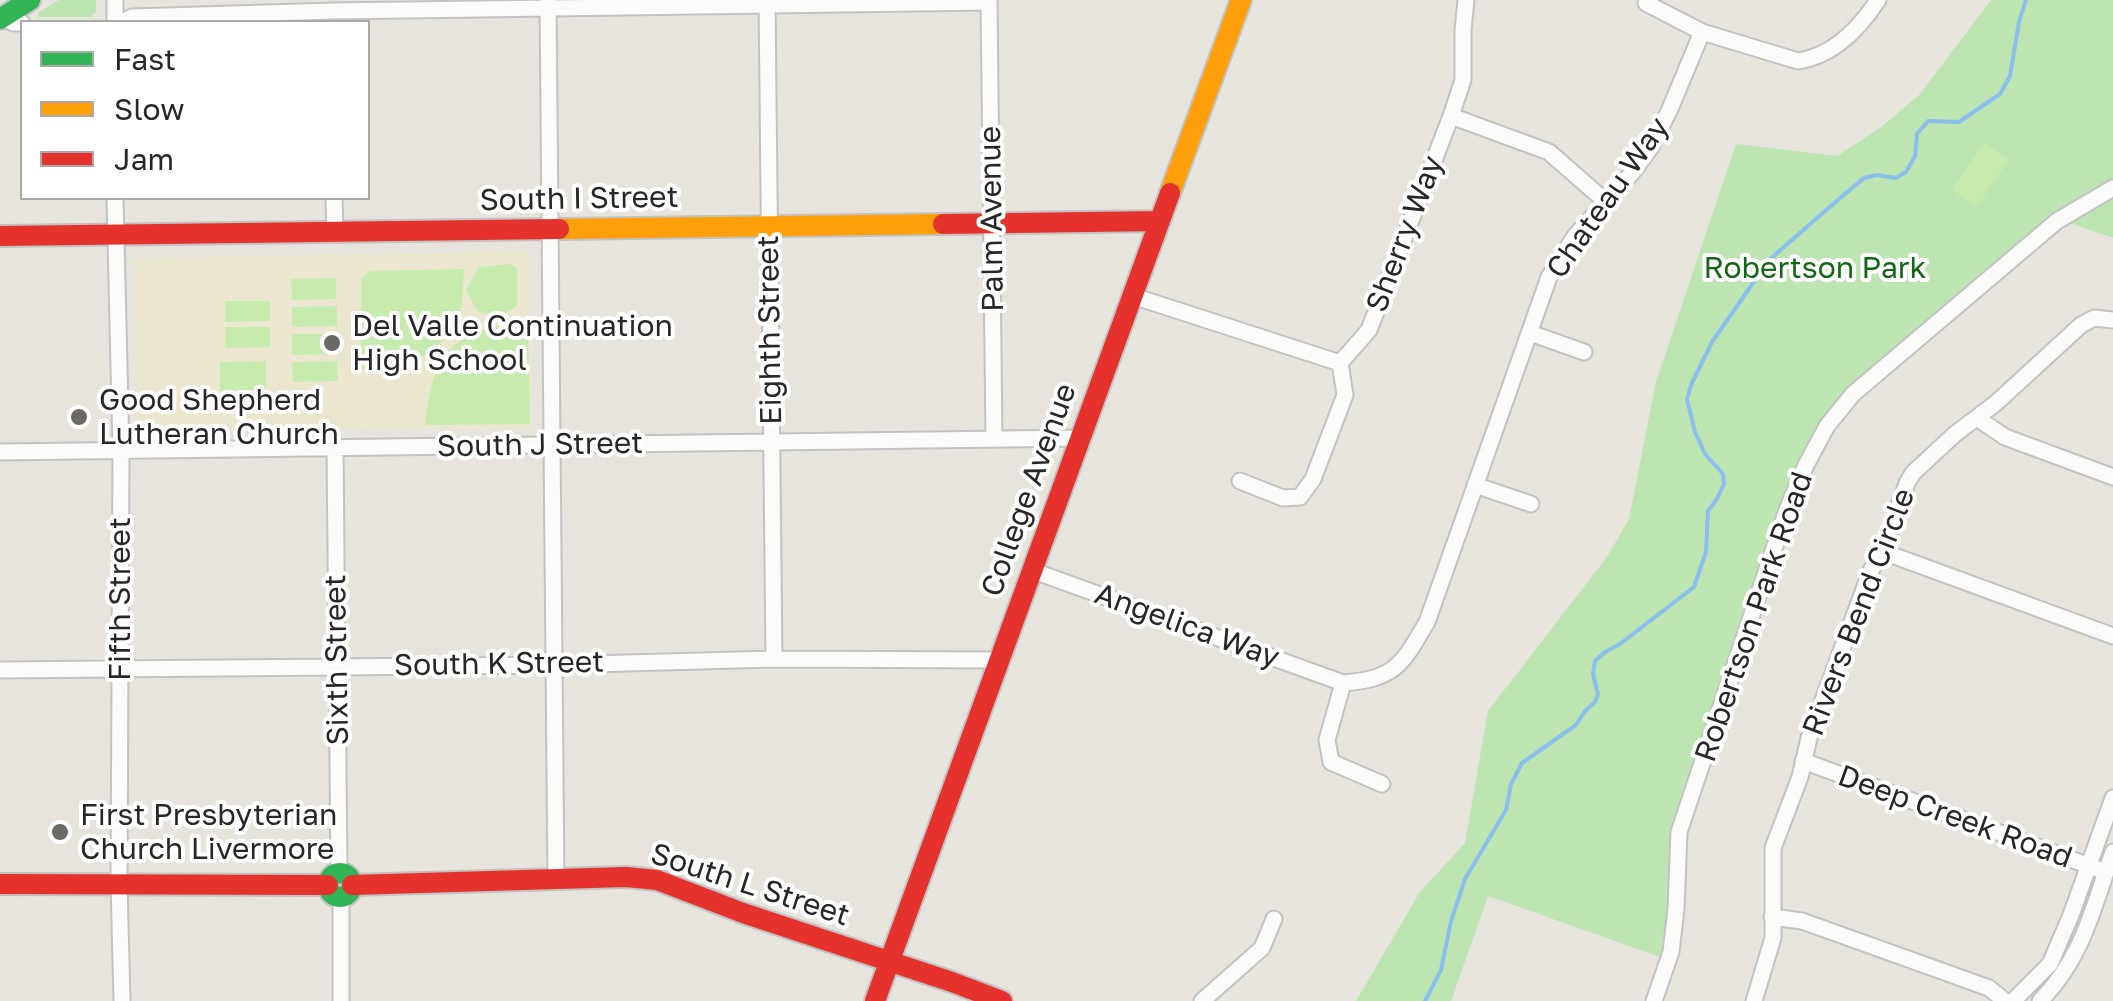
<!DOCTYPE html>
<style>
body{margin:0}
#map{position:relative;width:2113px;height:1001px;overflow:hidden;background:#e6e4dc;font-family:"Golos Text",sans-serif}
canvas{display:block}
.legend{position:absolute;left:20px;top:20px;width:350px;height:180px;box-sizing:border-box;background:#fff;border:2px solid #a9a9a9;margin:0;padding:12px 18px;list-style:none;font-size:30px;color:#272727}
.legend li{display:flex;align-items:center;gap:20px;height:50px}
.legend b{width:50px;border:2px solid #a9a9a9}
</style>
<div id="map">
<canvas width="2113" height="1001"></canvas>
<ul class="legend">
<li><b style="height:12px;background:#30b455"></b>Fast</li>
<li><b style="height:12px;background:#ff9f0a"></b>Slow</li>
<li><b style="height:12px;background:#e5322d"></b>Jam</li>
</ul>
</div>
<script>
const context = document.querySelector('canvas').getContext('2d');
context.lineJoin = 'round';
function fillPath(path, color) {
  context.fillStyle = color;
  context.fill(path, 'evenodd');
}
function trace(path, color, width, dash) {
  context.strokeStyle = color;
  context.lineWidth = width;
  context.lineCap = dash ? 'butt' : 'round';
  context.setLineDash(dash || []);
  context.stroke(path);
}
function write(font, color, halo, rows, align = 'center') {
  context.font = font + ' "Golos Text",sans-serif';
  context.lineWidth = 8;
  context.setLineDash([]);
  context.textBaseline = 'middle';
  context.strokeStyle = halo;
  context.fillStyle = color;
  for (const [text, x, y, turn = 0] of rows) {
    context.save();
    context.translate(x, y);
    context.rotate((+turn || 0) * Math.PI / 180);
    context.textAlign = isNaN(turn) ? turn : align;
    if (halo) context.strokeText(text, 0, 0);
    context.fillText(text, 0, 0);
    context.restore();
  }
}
fillPath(new Path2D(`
 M 528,252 L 531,429 L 136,430 L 134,258 Z`), '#ebe7cf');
fillPath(new Path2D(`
 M 59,0 L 96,0 L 96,12 L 90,17 L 38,17 L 39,12 Z
 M 1991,0 L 2113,0 L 2113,238 L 2050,216 L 1901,342 L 1841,397 L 1828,414 L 1673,828 L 1670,859 L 1668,935 L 1660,957 L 1488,896 L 1451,1001 L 1356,1001 L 1420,892 L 1465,843 L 1488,711 L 1607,557 L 1629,519 L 1656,382 L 1736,144 L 1837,156 L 1880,128 L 1920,94 Z`), '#bce5b2');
fillPath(new Path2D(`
 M 1984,143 L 2009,160 L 1976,208 L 1952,189 Z
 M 511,264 L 517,268 L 517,306 L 499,317 L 477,311 L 466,290 L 479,267 Z
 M 464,269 L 462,305 L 451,334 L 422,357 L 398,368 L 361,369 L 361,278 L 370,271 Z
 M 336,278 L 336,299 L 292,300 L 291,279 Z
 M 225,301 L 270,301 L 270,321 L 225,322 Z
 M 337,306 L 337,326 L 292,327 L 292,307 Z
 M 504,325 L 528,326 L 530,424 L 425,425 C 432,368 441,335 504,325 Z
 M 225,327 L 270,327 L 270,347 L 225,348 Z
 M 292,334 L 337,334 L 337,354 L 292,355 Z
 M 266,361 L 266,390 L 220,391 L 220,362 Z
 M 337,361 L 338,381 L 293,382 L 292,362 Z`), '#c7eaaf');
trace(new Path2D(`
 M 1425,1001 L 1441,970 L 1451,921 L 1465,879 L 1506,810 L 1511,784 L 1522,763 L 1576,725 L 1585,711 L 1595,702 L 1598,694 L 1593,674 L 1595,661 L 1605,652 L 1620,644 L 1694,587 L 1706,552 L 1708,511 L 1717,499 L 1724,484 L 1723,474 L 1705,454 L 1695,432 L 1687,399 L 1691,385 L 1712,342 L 1769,260 L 1832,205 L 1864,178 L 1877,175 L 1896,178 L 1906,172 L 1915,156 L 1917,134 L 1928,121 L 1959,122 L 2000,94 L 2010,76 L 2019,22 L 2026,0`), '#8abfee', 4);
const street = new Path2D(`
 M 548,0 L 556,880
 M 767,0 L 774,659
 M 989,0 L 994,439
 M 1647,0 L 1646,3 L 1702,32 L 1798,61 C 1833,56 1859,29 1878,0
 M 2,18 L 14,23 L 22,23
 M 115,22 L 115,0
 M 122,22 L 132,17 L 333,11 L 989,2
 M 1451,116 L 1549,152 L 1605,201
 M 115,198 L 121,451 L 119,883 L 122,1001
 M 334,198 L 335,232
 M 1133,296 L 1340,363
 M 1530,333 L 1584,352
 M 1340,363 L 1369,330 L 1451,116 L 1463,80 L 1463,30 L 1466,0
 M 1977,418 L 2005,437 L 2113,477
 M 335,447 L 339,873
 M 0,452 L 1081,438
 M 1240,481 L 1283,498 L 1300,497 L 1313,479 L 1345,395 L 1340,363
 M 1475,485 L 1531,504
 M 1881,551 L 2113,636
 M 1031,570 L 1343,683 C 1395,679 1402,665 1427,622 L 1549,277 L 1575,236 L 1631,174 L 1651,147 L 1670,109 L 1702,32
 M 0,670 L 554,665 L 774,659 L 999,660
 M 1343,683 L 1327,740 L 1331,762 L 1382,784
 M 1803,761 L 2106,872
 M 341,897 L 341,1001
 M 1772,917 L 1802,921 L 1989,988 L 2005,1001
 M 1202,1001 L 1262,948 L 1274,919
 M 1654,1001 L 1671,952 L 1676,909 L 1679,832 L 1787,510 L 1806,465 L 1827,426 L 1853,394 L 2057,221 L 2113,188
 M 1754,1001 L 1773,938 L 1773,848 L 1800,777 L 1809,738 L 1870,573 L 1889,534 L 1907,483 L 1913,473 L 1955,434 L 1996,403 L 2081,325 L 2094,318 L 2113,320
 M 2013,1001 L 2050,964 L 2071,915 L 2113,798
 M 2040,1001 C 2083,958 2093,907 2113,852`);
const fast = new Path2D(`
 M 0,19 L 30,0
 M328 885a12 12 0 1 1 24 0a12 12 0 1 1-24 0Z`);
const slow = new Path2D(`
 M 1170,193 L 1241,0
 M 559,229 L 943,224`);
const jam = new Path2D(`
 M 943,224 L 1160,221
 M 0,236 L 559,229
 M 0,884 L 328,885
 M 352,885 L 626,877 L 657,880 L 743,913 L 952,982 L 1002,1001
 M 875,1001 L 1170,193`);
trace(street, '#c3c2c2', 19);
trace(fast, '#c3c2c2', 24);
trace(slow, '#c3c2c2', 24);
trace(jam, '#c3c2c2', 24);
trace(street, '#fbfbfa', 15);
trace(fast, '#30b455', 20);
trace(slow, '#ff9f0a', 20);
trace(jam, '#e5322d', 20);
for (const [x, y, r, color] of [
 [332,343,10,"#6a6966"],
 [79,417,10,"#6a6966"],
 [60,832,10,"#6a6966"]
]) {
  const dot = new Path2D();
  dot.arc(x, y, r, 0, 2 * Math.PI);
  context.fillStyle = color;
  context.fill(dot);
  trace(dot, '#fff', 4);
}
write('30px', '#272727', '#fff', [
 ["Chateau Way",1608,198,-55],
 ["South I Street",579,199,-1],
 ["Palm Avenue",992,219,-91],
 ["Sherry Way",1405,234,-69],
 ["Eighth Street",770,330,-91],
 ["South J Street",540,445,-1],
 ["College Avenue",1029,490,-70],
 ["Fifth Street",120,599,-90],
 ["Rivers Bend Circle",1859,612,-69],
 ["Robertson Park Road",1754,617,-71],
 ["Angelica Way",1187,626,20],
 ["Sixth Street",337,660,-91],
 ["South K Street",499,664,-1],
 ["Deep Creek Road",1955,817,20],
 ["South L Street",750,885,18]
]);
write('30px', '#146715', '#fff', [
 ["Robertson Park",1815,268]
]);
write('30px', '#272727', '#fff', [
 ["Del Valle Continuation",352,326],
 ["High School",352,360],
 ["Good Shepherd",99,400],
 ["Lutheran Church",99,434],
 ["First Presbyterian",80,815],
 ["Church Livermore",80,849]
], 'left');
</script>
